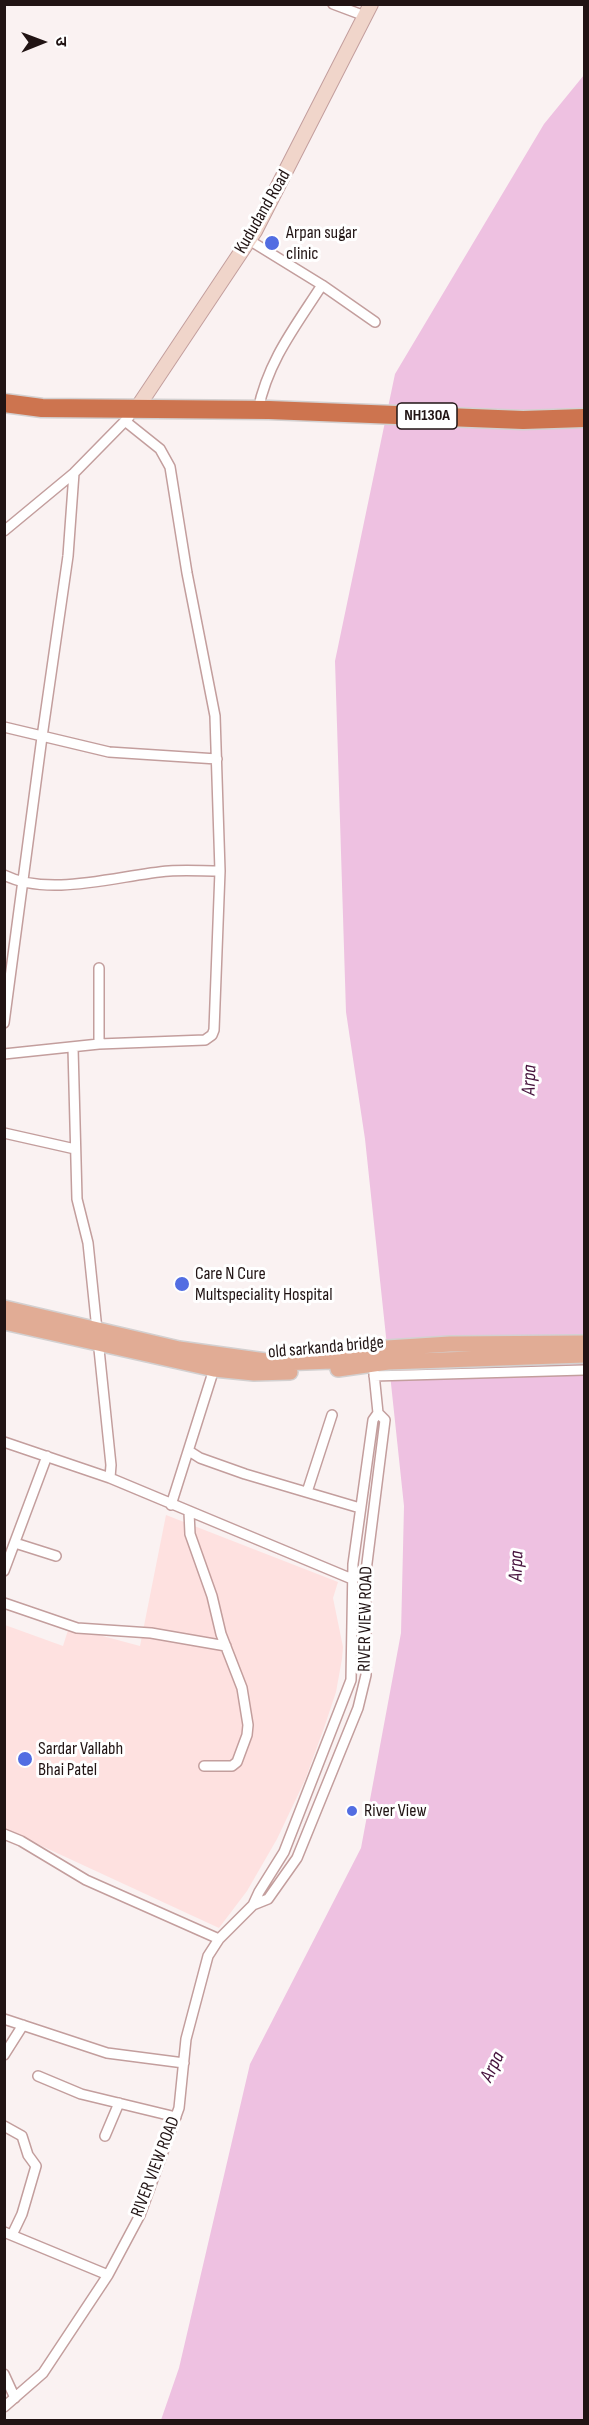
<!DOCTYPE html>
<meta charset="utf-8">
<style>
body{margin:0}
#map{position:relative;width:589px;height:2425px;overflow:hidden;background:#faf2f2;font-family:"Sofia Sans Condensed","Noto Sans Devanagari",sans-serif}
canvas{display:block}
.frame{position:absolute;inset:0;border:6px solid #211414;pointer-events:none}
.north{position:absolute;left:12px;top:12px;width:60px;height:60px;-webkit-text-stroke:4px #fff;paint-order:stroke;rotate:89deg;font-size:16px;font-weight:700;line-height:24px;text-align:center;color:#211414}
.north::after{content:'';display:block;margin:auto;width:21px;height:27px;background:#211414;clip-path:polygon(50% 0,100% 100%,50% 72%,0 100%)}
</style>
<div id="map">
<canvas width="589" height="2425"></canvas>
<div class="frame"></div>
<div class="north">उ</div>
</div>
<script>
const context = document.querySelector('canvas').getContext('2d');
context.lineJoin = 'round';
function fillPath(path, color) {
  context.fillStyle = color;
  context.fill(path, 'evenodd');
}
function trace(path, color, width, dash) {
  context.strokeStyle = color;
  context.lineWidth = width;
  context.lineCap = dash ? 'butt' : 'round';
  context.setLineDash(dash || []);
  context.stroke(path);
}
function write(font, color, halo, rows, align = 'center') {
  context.font = font + ' "Sofia Sans Condensed",sans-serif';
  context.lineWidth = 6;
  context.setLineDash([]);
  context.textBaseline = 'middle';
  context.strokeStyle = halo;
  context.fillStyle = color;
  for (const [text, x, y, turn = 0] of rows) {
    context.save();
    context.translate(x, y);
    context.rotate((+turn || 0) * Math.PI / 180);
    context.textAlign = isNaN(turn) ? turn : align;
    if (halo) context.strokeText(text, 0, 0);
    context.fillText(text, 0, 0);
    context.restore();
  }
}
fillPath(new Path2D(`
 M 166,1515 L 338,1582 L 333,1598 L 343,1647 L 342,1659 L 336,1692 L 324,1728 L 305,1780 L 277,1839 L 247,1891 L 219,1928 L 5,1829 L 5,1625 L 63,1646 L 69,1627 L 140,1646 Z`), '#fee1e0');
fillPath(new Path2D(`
 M 584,75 L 584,2420 L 161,2420 L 179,2368 L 250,2064 L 361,1848 L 401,1633 L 404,1506 L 365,1139 L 346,1012 L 335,661 L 395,374 L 544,124 Z`), '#eec1e1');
const street = new Path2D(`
 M 333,4 L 365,16
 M 249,240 L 322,285 L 375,322
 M 258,410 C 268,361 295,327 322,285
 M 4,531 L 74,473 L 129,417
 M 4,727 L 109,752 L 217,759
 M 4,875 C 50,898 119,875 169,871 C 186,870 203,871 220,871
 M 99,968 L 99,1044
 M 4,1023 L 42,737 L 68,556 L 74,473
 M 73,1048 L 77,1199 L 88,1243 L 111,1465 L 110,1478
 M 4,1054 L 99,1044 L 205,1040 L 212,1035 L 214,1030 L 220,871 L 215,716 L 187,573 L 170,467 L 160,449 L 125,421
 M 4,1133 L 75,1149
 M 374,1376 L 584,1370
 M 4,1442 L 110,1478 L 352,1579
 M 189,1451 L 200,1458 L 245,1474 L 360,1508
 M 307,1492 L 332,1415
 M 171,1505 L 214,1369
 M 189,1512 L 190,1534 L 212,1596 L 221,1634 L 242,1688 L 248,1725 L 247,1735 L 237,1762 L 232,1766 L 204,1766
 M 15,1543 L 56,1556
 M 4,1571 L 47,1456
 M 4,1603 L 77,1628 L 151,1633 L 226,1646
 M 4,1834 L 21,1841 L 86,1880 L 219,1939
 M 253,1905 L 259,1892 L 284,1852 L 351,1680 L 353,1564 L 373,1420 L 378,1413
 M 4,2019 L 107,2053 L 184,2063
 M 4,2055 L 23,2025
 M 38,2076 L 81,2094 L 176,2117
 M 4,2126 L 22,2136 L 28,2155 L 36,2166 L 22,2214 L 12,2235
 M 105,2136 L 119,2103
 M 4,2232 L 108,2275
 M 4,2374 L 15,2398
 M 4,2407 L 43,2373 L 108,2275 L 140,2215 L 179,2108 L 186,2039 L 208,1956 L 219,1939 L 253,1905 L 268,1899 L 297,1858 L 358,1708 L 366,1675 L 366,1571 L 385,1420 L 378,1413 L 373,1364`);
const secondary = new Path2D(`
 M 137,408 L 255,231 L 371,4`);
const primary = new Path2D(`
 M 4,1308 L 179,1349 L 280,1363 L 332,1361 L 387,1348 L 450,1344 L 584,1343
 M 4,1322 L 214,1369 L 254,1373 L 290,1372
 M 338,1369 L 388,1362 L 584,1355`);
const highway = new Path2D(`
 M 4,403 L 42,408 L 269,410 L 523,420 L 584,418`);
trace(street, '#c39e9d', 12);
trace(secondary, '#c39e9d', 16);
trace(primary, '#d3d0d0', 18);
trace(highway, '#d3d0d0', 21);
trace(street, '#fff', 9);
trace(secondary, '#f0d5ca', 14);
trace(primary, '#e1ac95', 15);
trace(highway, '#cd744f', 18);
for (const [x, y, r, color] of [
 [272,243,8,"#526de2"],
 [182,1284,8,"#526de2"],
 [25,1759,8,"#526de2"],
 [352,1811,6,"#526de2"]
]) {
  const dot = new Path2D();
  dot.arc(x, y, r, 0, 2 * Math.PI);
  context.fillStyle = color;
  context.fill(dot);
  trace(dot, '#fff', 2);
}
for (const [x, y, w] of [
 [427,416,60]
]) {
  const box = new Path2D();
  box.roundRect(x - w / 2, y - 13, w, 26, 4.5);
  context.fillStyle = '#fff';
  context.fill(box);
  trace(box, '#211414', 1.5);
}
write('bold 16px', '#211414', null, [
 ["NH130A",427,416]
]);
write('18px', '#211414', '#fff', [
 ["Kududand Road",263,212,-60],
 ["old sarkanda bridge",326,1348,-5],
 ["RIVER VIEW ROAD",366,1619,-89],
 ["RIVER VIEW ROAD",156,2167,-69]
]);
write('18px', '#211414', '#fff', [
 ["Arpan sugar",286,233],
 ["clinic",286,254],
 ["Care N Cure",195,1274],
 ["Multspeciality Hospital",195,1295],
 ["Sardar Vallabh",38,1749],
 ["Bhai Patel",38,1770],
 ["River View",364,1811]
], 'left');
write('italic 20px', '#45123c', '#fff', [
 ["Arpa",530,1080,-88],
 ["Arpa",517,1566,-88],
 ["Arpa",493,2067,-64]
]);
</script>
